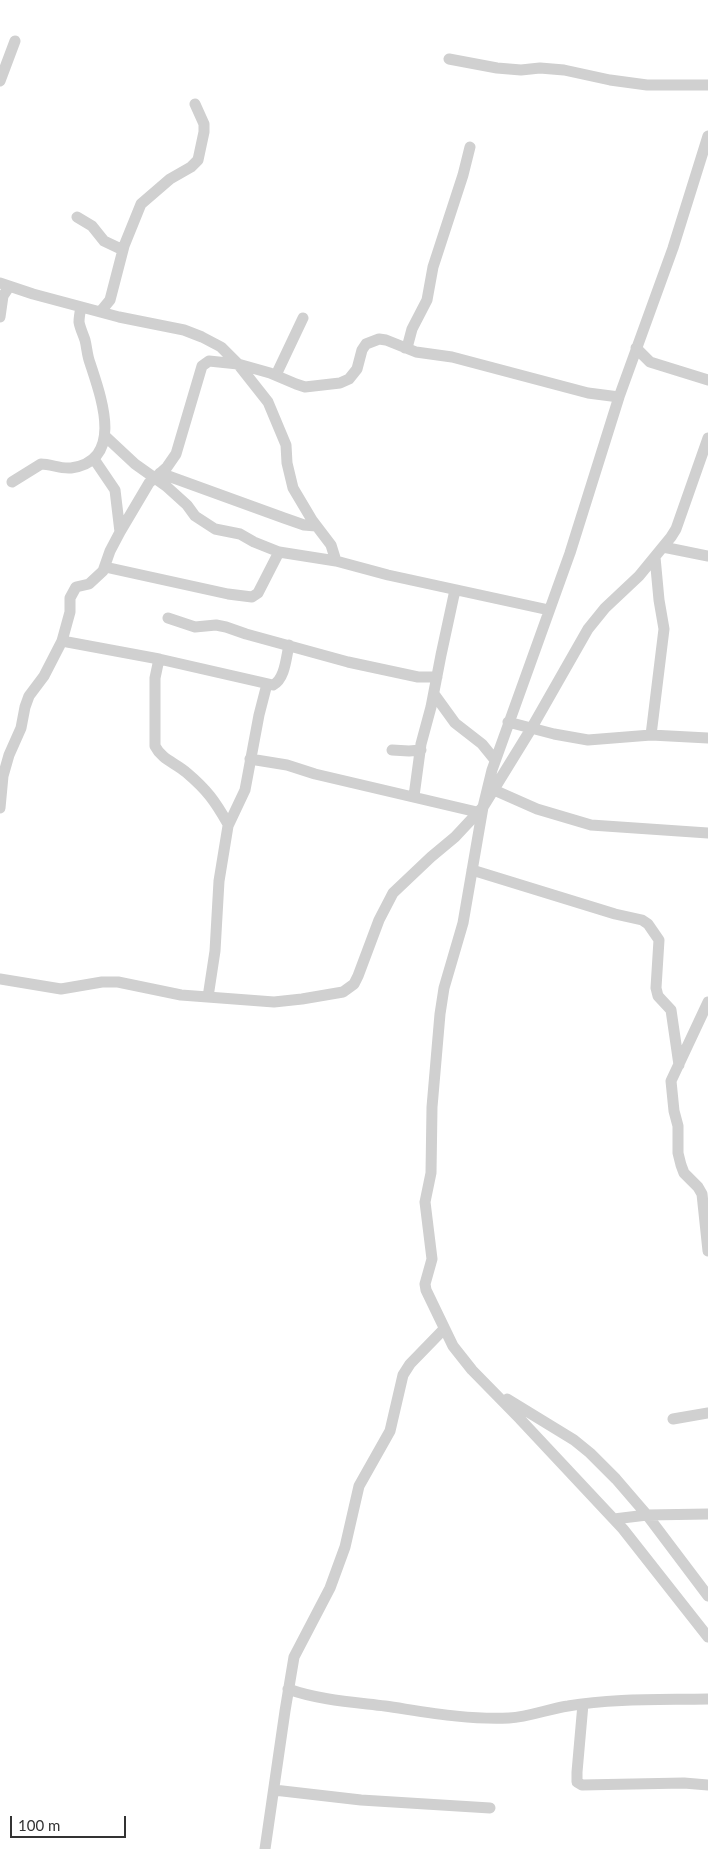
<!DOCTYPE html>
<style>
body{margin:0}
#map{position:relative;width:708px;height:1849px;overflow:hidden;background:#fff;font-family:Lato,sans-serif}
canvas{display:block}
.scale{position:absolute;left:10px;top:1816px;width:116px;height:22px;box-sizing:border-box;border:2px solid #333;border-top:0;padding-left:6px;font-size:15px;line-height:18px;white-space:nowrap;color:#333;-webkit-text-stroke:4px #fff;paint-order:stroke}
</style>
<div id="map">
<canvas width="708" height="1849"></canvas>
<div class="scale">100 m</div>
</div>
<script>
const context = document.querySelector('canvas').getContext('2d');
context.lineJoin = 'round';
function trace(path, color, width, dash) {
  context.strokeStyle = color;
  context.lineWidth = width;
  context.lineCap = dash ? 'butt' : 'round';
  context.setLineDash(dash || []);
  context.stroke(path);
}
trace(new Path2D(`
 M 449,59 L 497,68 L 521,70 L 540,68 L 564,70 L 610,80 L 647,85 L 708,85
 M 0,81 L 15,41
 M 708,136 L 673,248 L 619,397 L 570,553 L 492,770 L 483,807 L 463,923 L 444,988 L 440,1014 L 432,1107 L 431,1173 L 425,1202 L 432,1259 L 425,1284 L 426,1290 L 453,1346 L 472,1370 L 520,1419 L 623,1529 L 708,1637
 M 77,217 L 92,226 L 104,241 L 123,250
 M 0,283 L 33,294 L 119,317 L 184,330 L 202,337 L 221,347 L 238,364 L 270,373 L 296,384 L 305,387 L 340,383 L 349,379 L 357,369 L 362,350 L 366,344 L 379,339 L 386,340 L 416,352 L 452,357 L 588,393 L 619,397
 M 101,311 L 110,300 L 124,246 L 141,204 L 170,179 L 191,167 L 198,160 L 204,132 L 204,124 L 195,104
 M 0,317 L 3,296 L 9,287
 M 405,348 L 408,344 L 412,329 L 427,300 L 433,267 L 463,175 L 470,147
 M 636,348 L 650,362 L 708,380
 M 276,375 L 303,318
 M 105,436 L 135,464 L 166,486 L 187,505 L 195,516 L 215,529 L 240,534 L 254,542 L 279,552 L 336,561 L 388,575 L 549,610
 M 94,459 L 115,490 L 120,532
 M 160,473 L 284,518 L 304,525 L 316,526
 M 12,482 L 41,464 C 51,464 60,469 71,468 C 125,460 101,397 90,363 C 87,355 87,348 85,340 C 83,334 80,328 79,322 C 79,317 80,312 81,307
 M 663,547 L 708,556
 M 105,567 L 228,594 L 252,597 L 258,593 L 279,552
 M 168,618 L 195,627 L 216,625 L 226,627 L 246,634 L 348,662 L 418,677 L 437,677
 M 62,641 L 159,659 L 273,685 C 285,679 286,658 289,645
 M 159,659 L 155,678 L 155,746 C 162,760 176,763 187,773 C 207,790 215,801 228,824
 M 434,694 L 455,723 L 482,744 L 495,760
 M 508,722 L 554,734 L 588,740 L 651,735 L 708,738
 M 651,735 L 664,629 L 659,600 L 655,557
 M 392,750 L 409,751 L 421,750
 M 250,759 L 287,765 L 315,774 L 477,812
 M 494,790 L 537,809 L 591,825 L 708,833
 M 414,796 L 421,744 L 431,707 L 441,655 L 455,590
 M 0,808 L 3,776 L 9,755 L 21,728 L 25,707 L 29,696 L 44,676 L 62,641 L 70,612 L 70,598 L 76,587 L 89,584 L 103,571 L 110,551 L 120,532 L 149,483 L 167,467 L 176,454 L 202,366 L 209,361 L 238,364 L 268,402 L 286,445 L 287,463 L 293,488 L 312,520 L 331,545 L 336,561
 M 472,870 L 615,914 L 642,920 L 648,924 L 659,940 L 656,988 L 658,996 L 671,1010 L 679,1065
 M 0,979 L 61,989 L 102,982 L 118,982 L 181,995 L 274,1002 L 302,999 L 343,992 L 354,984 L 358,976 L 379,920 L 393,893 L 431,857 L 455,837 L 483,807 L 531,729 L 588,629 L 605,608 L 639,576 L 671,537 L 676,529 L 708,438
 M 208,997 L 215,951 L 219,881 L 228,826 L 245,790 L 259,715 L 267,684
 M 708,1251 L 702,1194 L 698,1187 L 684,1173 L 681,1165 L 678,1153 L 678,1126 L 674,1111 L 671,1081 L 708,1002
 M 507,1399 L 574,1440 L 590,1453 L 616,1479 L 647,1515 L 708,1596
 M 673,1419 L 708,1413
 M 614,1519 L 647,1515 L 708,1514
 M 288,1689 C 319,1700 352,1702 385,1706 C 426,1712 467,1720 509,1718 C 529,1717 548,1709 568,1706 C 614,1698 662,1700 708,1699
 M 583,1704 L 577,1772 L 577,1782 L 582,1785 L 684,1783 L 708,1785
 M 274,1790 L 361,1800 L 490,1808
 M 265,1849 L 285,1711 L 294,1657 L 330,1588 L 345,1547 L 359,1486 L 390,1431 L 403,1375 L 410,1364 L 444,1329`), '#d0d0d0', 11);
</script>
